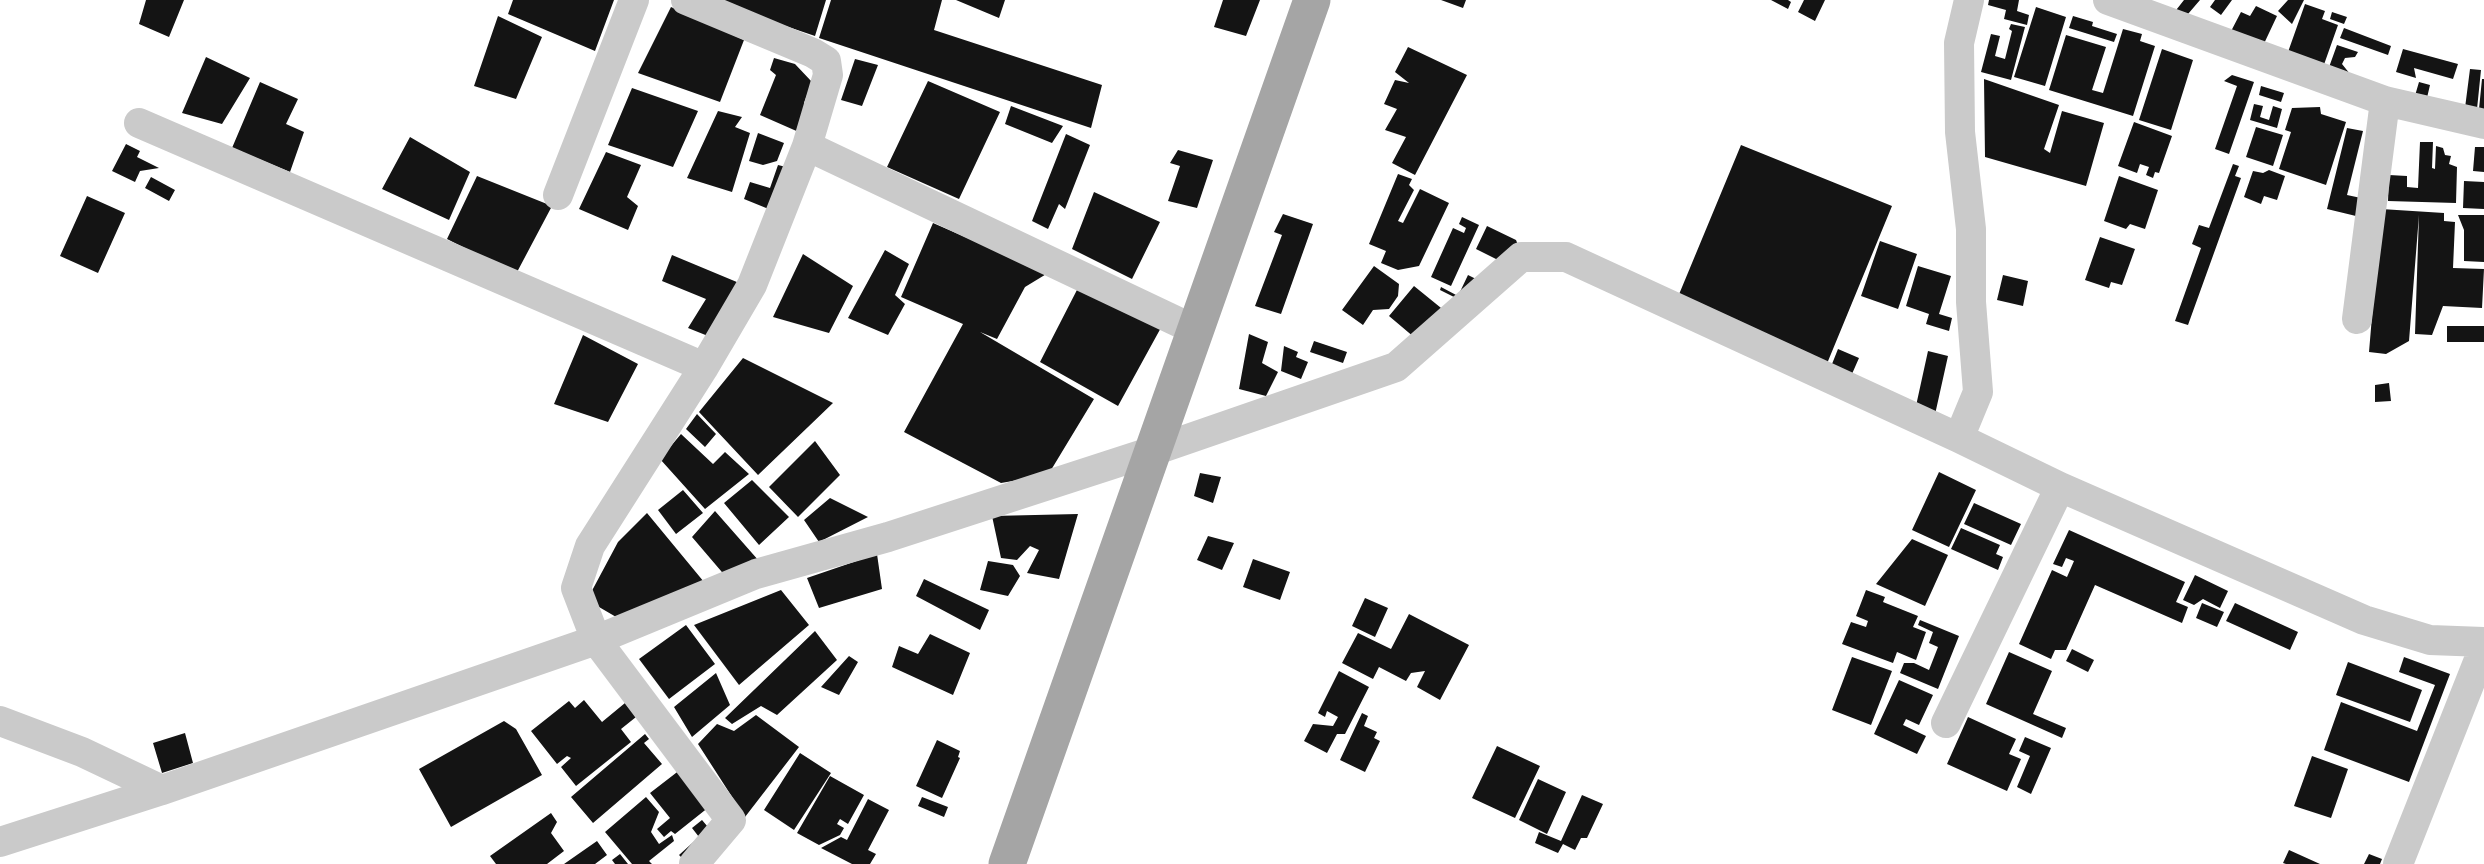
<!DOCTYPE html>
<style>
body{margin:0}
canvas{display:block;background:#fff}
</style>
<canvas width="2484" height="864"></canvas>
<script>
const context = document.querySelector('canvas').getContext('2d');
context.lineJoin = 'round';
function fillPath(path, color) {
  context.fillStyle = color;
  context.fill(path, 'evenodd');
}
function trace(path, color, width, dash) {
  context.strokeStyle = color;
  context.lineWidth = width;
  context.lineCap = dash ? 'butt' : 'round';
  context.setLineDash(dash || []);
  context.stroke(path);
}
fillPath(new Path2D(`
 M 146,0 L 184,0 L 169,37 L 139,24 Z
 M 513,0 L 614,0 L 595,51 L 508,14 Z
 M 709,0 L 826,0 L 815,36 Z
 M 831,0 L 942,0 L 934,30 L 1102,85 L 1091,128 L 819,38 Z
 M 956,0 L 1005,0 L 999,18 Z
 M 1223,0 L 1260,0 L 1246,36 L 1214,27 Z
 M 1441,0 L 1466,0 L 1463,8 Z
 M 1771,0 L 1788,0 L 1791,2 L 1788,9 Z
 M 1804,0 L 1825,0 L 1815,21 L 1798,12 Z
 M 1989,0 L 2019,0 L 2017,11 L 2029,15 L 2027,25 L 2004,19 L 2006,10 L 1988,5 Z
 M 2184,0 L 2200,0 L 2182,21 L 2173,14 Z
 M 2215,0 L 2232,0 L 2221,15 L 2210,7 Z
 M 2288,0 L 2304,0 L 2292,24 L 2278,11 Z
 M 2305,4 L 2325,11 L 2322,19 L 2338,25 L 2321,73 L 2288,52 Z
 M 2256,6 L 2277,16 L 2261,50 L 2228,37 L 2241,12 L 2250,16 Z
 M 671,7 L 744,40 L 720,102 L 638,73 Z
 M 2036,7 L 2066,17 L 2045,86 L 2014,77 Z
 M 2332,12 L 2347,17 L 2344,24 L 2330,19 Z
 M 498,16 L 542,37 L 516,99 L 474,86 Z
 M 2073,16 L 2093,22 L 2092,26 L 2117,34 L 2114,42 L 2069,28 Z
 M 2011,24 L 2025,27 L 2011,80 L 1981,72 L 1991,34 L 2000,36 L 1995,56 L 2005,59 L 2012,31 L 2009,29 Z
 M 2344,28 L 2391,46 L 2388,55 L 2340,38 Z
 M 2123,29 L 2142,34 L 2140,41 L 2155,46 L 2133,116 L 2049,90 L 2066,35 L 2106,47 L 2092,90 L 2103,93 Z
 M 2337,45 L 2358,52 L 2355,57 L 2345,58 L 2342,64 L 2354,79 L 2328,70 Z
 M 1408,47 L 1467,75 L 1415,175 L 1392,163 L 1406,137 L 1385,130 L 1397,109 L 1384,104 L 1395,80 L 1409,83 L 1395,72 Z
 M 2162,49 L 2193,60 L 2171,130 L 2139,120 Z
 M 2403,49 L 2458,64 L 2453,79 L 2414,68 L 2416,78 L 2396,72 Z
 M 206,57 L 250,78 L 222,124 L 182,113 Z
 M 774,58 L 795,64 L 812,82 L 804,103 L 812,106 L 801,133 L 760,115 L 776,75 L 770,70 Z
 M 855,59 L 878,65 L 862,106 L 841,100 Z
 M 2470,69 L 2481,70 L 2477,109 L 2465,108 Z
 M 2232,75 L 2254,82 L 2229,154 L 2215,149 L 2237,86 L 2224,81 Z
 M 1984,79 L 2059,105 L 2044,149 L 2050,153 L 2062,111 L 2104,123 L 2086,186 L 1985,157 Z
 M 2482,79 L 2484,79 L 2484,120 L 2478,119 Z
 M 928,81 L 1000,112 L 959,199 L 887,167 Z
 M 260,82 L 298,99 L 286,124 L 304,132 L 290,172 L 232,148 Z
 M 2419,82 L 2430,85 L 2426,102 L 2414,99 Z
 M 2261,86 L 2284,93 L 2281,102 L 2259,95 Z
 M 632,88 L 698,111 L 673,167 L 608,145 Z
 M 2254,104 L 2263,106 L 2260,117 L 2269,120 L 2273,106 L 2282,109 L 2277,128 L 2250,120 Z
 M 1011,106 L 1063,126 L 1052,143 L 1005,124 Z
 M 2320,107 L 2321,114 L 2346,122 L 2326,185 L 2279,169 L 2291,132 L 2285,130 L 2292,108 Z
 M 718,111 L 742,117 L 735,127 L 750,133 L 732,192 L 687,178 Z
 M 2134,122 L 2172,136 L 2159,173 L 2155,172 L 2153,178 L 2146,175 L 2149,167 L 2140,164 L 2137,173 L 2118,166 Z
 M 2256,127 L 2283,135 L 2273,166 L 2246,157 Z
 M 2347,128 L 2363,131 L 2347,195 L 2361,198 L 2356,216 L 2327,209 Z
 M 758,133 L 784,143 L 777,161 L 763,165 L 749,161 Z
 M 1066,134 L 1090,145 L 1065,209 L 1059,204 L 1048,229 L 1032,221 Z
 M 410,137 L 470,172 L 449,220 L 382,189 Z
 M 2420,142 L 2433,142 L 2432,168 L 2435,169 L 2436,146 L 2443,148 L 2445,155 L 2451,156 L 2449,164 L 2457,167 L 2456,203 L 2388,201 L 2389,175 L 2407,176 L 2407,187 L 2418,188 Z
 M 126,144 L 140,151 L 137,157 L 159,168 L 140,171 L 135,182 L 112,171 Z
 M 1741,145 L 1892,206 L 1826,366 L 1675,304 Z
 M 2475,147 L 2484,147 L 2484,172 L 2473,171 Z
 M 1178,150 L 1213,160 L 1197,208 L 1168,201 L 1180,166 L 1170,163 Z
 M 606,152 L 641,165 L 627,197 L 638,206 L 628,230 L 579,209 Z
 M 2233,164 L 2239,166 L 2235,176 L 2241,178 L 2188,325 L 2175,321 L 2201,248 L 2192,244 L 2199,225 L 2209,228 Z
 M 778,165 L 786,167 L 776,212 L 744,199 L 750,182 L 770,188 Z
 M 2269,170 L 2285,176 L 2277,200 L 2264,196 L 2261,204 L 2244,197 L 2253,171 L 2263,173 Z
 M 1398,174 L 1412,179 L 1409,185 L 1414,190 L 1398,221 L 1403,223 L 1420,189 L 1449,203 L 1419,266 L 1398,270 L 1381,263 L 1386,251 L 1369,244 Z
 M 477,176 L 552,206 L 516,274 L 447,239 Z
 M 2119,176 L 2158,190 L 2145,229 L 2130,224 L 2126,229 L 2104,221 Z
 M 151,177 L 175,190 L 169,201 L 145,188 Z
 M 2464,181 L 2484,182 L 2484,209 L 2463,208 Z
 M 1094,192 L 1160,222 L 1132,279 L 1072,249 Z
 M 87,196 L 125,213 L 98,273 L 60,256 Z
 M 2381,209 L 2444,213 L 2444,221 L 2455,222 L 2453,268 L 2484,269 L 2482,308 L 2443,306 L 2432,335 L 2415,334 L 2419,215 L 2409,341 L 2386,354 L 2369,352 Z
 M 1283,214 L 1313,224 L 1281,314 L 1255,306 L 1282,235 L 1274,232 Z
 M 2458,215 L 2484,215 L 2484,262 L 2464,261 L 2464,230 Z
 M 1462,217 L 1479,225 L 1451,286 L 1431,277 L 1453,228 L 1464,233 L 1466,228 L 1459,224 Z
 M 933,223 L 1048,273 L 1025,287 L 997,339 L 980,332 L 1094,399 L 1048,475 L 1001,483 L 904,432 L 963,324 L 901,297 Z
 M 1487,226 L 1516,240 L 1520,250 L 1506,264 L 1476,249 Z
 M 2100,237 L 2135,249 L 2122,285 L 2111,282 L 2109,288 L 2085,280 Z
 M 1880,241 L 1917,254 L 1898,309 L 1861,296 Z
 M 885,250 L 909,264 L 895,295 L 905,304 L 888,335 L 848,318 Z
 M 803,254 L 853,286 L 829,333 L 773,317 Z
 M 672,255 L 744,285 L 713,338 L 688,328 L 706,299 L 662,281 Z
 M 1374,266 L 1399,284 L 1398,296 L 1389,309 L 1373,310 L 1363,325 L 1342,310 Z
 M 1918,266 L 1951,276 L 1939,314 L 1952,318 L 1949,331 L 1926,324 L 1929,314 L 1906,306 Z
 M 1468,275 L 1484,283 L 1462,301 L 1440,290 L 1441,287 L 1458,296 Z
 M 2003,275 L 2028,281 L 2023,306 L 1997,300 Z
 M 1079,286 L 1163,324 L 1118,406 L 1040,362 Z
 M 1414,286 L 1446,312 L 1421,343 L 1389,316 Z
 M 2447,326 L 2484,326 L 2484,342 L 2447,342 Z
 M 1249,334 L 1268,342 L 1262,363 L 1278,372 L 1266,396 L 1239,389 Z
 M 583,335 L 638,364 L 608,422 L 554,404 Z
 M 1314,341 L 1347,352 L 1343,363 L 1310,352 Z
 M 1284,346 L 1298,352 L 1296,357 L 1308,362 L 1301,379 L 1281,371 Z
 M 1838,349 L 1859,358 L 1848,383 L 1828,374 Z
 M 1928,351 L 1948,356 L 1934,419 L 1914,415 Z
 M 743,358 L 833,403 L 758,475 L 699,412 Z
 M 2389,383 L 2391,401 L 2375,402 L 2375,385 Z
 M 697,414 L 716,434 L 705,447 L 686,429 Z
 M 681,434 L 713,464 L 725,452 L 749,474 L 705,509 L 660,459 Z
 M 815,441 L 840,475 L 798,517 L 769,487 Z
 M 1939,472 L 1976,490 L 1949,547 L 1912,530 Z
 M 1200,473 L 1221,477 L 1213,503 L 1194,496 Z
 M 752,480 L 789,517 L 759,545 L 724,503 Z
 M 683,490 L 703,513 L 676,534 L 658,510 Z
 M 830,498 L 868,517 L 819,542 L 804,520 Z
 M 1974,503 L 2021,524 L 2011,545 L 1964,524 Z
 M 715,511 L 759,561 L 727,578 L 692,537 Z
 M 647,513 L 704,582 L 623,621 L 587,600 L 618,542 Z
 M 1078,514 L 1059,579 L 1027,573 L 1039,550 L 1030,546 L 1017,560 L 1001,558 L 992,516 Z
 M 1961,528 L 2000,545 L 1996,554 L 2003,557 L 1998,570 L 1951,549 Z
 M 2069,530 L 2185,582 L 2176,602 L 2188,607 L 2182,623 L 2095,585 L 2066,650 L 2055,650 L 2051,659 L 2019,644 L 2052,570 L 2067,577 L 2074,561 L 2066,558 L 2062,567 L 2053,564 Z
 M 1208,536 L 1234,543 L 1222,570 L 1197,560 Z
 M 1912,539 L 1948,555 L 1925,606 L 1876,584 Z
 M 877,554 L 882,589 L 819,608 L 807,578 Z
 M 1253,559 L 1290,572 L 1280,600 L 1243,587 Z
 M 988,561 L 1013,565 L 1020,576 L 1008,596 L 980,590 Z
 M 2195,575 L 2228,591 L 2220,608 L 2203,599 L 2194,605 L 2183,600 Z
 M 924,579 L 989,610 L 980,630 L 916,596 Z
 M 781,590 L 809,625 L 739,685 L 694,625 Z
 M 1866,590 L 1885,597 L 1883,602 L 1918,616 L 1913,627 L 1926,632 L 1916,660 L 1897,652 L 1893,663 L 1842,644 L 1851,622 L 1866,627 L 1868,621 L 1856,616 Z
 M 1365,598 L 1388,608 L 1375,637 L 1352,626 Z
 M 2202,603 L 2224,612 L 2217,627 L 2196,618 Z
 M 2235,603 L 2298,632 L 2290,650 L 2226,621 Z
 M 1409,614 L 1469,645 L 1440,700 L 1417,687 L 1425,671 L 1411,673 L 1406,681 L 1379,667 L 1373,679 L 1342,663 L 1358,633 L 1391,649 Z
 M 1920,620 L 1959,636 L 1938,689 L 1900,673 L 1904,663 L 1914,663 L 1929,670 L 1938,647 L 1929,643 L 1933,632 L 1918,625 Z
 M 686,625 L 715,664 L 669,699 L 639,659 Z
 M 815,631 L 837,660 L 777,715 L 761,706 L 732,724 L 725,718 Z
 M 930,634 L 970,653 L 953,695 L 892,667 L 899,646 L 918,654 Z
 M 2072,649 L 2094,660 L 2088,672 L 2066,661 Z
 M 2009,652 L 2052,671 L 2033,714 L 2066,728 L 2062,738 L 1986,704 Z
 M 849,656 L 858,662 L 839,695 L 821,687 Z
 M 1852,657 L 1892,671 L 1871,725 L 1832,710 Z
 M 2404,657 L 2450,674 L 2409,782 L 2324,750 L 2341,702 L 2417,731 L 2435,685 L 2399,672 Z
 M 2348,662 L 2422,690 L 2410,722 L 2336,695 Z
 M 1339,671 L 1369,687 L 1345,734 L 1337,734 L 1327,753 L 1304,741 L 1313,724 L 1333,726 L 1338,717 L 1327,711 L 1325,717 L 1318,713 Z
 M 716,673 L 730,705 L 692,737 L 674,707 Z
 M 1899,680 L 1933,695 L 1919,725 L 1906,719 L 1903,725 L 1926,736 L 1917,754 L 1874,734 Z
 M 584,700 L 602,722 L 625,703 L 636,717 L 621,729 L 631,742 L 576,786 L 561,767 L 571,758 L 567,756 L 557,764 L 531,731 L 569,701 L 575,708 Z
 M 1362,713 L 1368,716 L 1364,726 L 1377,732 L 1374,738 L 1380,741 L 1365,772 L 1340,760 Z
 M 756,715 L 799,747 L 745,817 L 698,744 L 717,724 L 734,731 Z
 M 1968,717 L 2016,739 L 2009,754 L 2021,759 L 2007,791 L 1947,764 Z
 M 504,721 L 516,729 L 542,775 L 451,827 L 419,769 Z
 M 185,733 L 193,763 L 162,773 L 153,743 Z
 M 645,734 L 649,739 L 644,743 L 662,764 L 593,823 L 571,797 Z
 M 2025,737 L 2051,748 L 2031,794 L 2017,787 L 2030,756 L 2019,751 Z
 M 937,740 L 960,751 L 958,757 L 960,758 L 942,798 L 916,786 Z
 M 1497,746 L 1540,766 L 1515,818 L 1472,798 Z
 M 800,753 L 831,773 L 794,830 L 764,810 Z
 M 2312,756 L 2348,769 L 2331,818 L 2294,806 Z
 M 685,766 L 714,803 L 675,834 L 671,831 L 664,837 L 657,829 L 670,818 L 650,793 Z
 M 830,776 L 864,795 L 848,824 L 840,819 L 837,824 L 844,828 L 840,835 L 819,845 L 797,833 Z
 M 1538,779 L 1566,792 L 1547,834 L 1519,820 Z
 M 1582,795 L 1603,804 L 1587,838 L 1581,838 L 1575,850 L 1563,844 L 1558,853 L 1535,843 L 1539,832 L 1561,841 Z
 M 646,797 L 659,812 L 651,832 L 659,844 L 672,835 L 674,841 L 649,861 L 652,864 L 632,864 L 605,832 Z
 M 922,797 L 948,807 L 944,817 L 918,806 Z
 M 868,799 L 889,810 L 868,850 L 876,854 L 870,864 L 852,864 L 821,848 L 841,837 L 847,840 Z
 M 551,813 L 557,822 L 551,833 L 564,851 L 547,864 L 496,864 L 490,856 Z
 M 702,820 L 713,833 L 683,859 L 679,855 L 699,837 L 692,828 Z
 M 597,841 L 607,855 L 595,864 L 564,864 Z
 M 2289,850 L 2320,864 L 2286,864 L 2283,863 Z
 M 620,854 L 628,864 L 615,864 L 612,860 Z
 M 2369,854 L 2382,859 L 2380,864 L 2364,864 Z`), '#141414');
trace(new Path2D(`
 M 686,0 L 813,53 L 826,61 L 828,75 L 807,146 L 752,285 L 704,367 L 590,546 L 576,588 L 596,640 L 731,820 L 694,864
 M 2108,0 L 2385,101 L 2484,124
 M 139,123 L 704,367
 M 807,146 L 1195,330
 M 558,195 L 634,0
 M 2357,319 L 2385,101
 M 1959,438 L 1978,392 L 1971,302 L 1971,229 L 1960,132 L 1959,43 L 1969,0
 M 0,721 L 82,752 L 162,790
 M 1946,723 L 2060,487
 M 0,842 L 162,790 L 596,640 L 756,574 L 888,537 L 1153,451 L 1396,367 L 1521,257 L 1566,257 L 1959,438 L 2060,487 L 2364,620 L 2430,640 L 2484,642
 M 2398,864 L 2484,647`), '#cacaca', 30);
trace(new Path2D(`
 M 1007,864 L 1312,0`), '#a5a5a5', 37);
</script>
